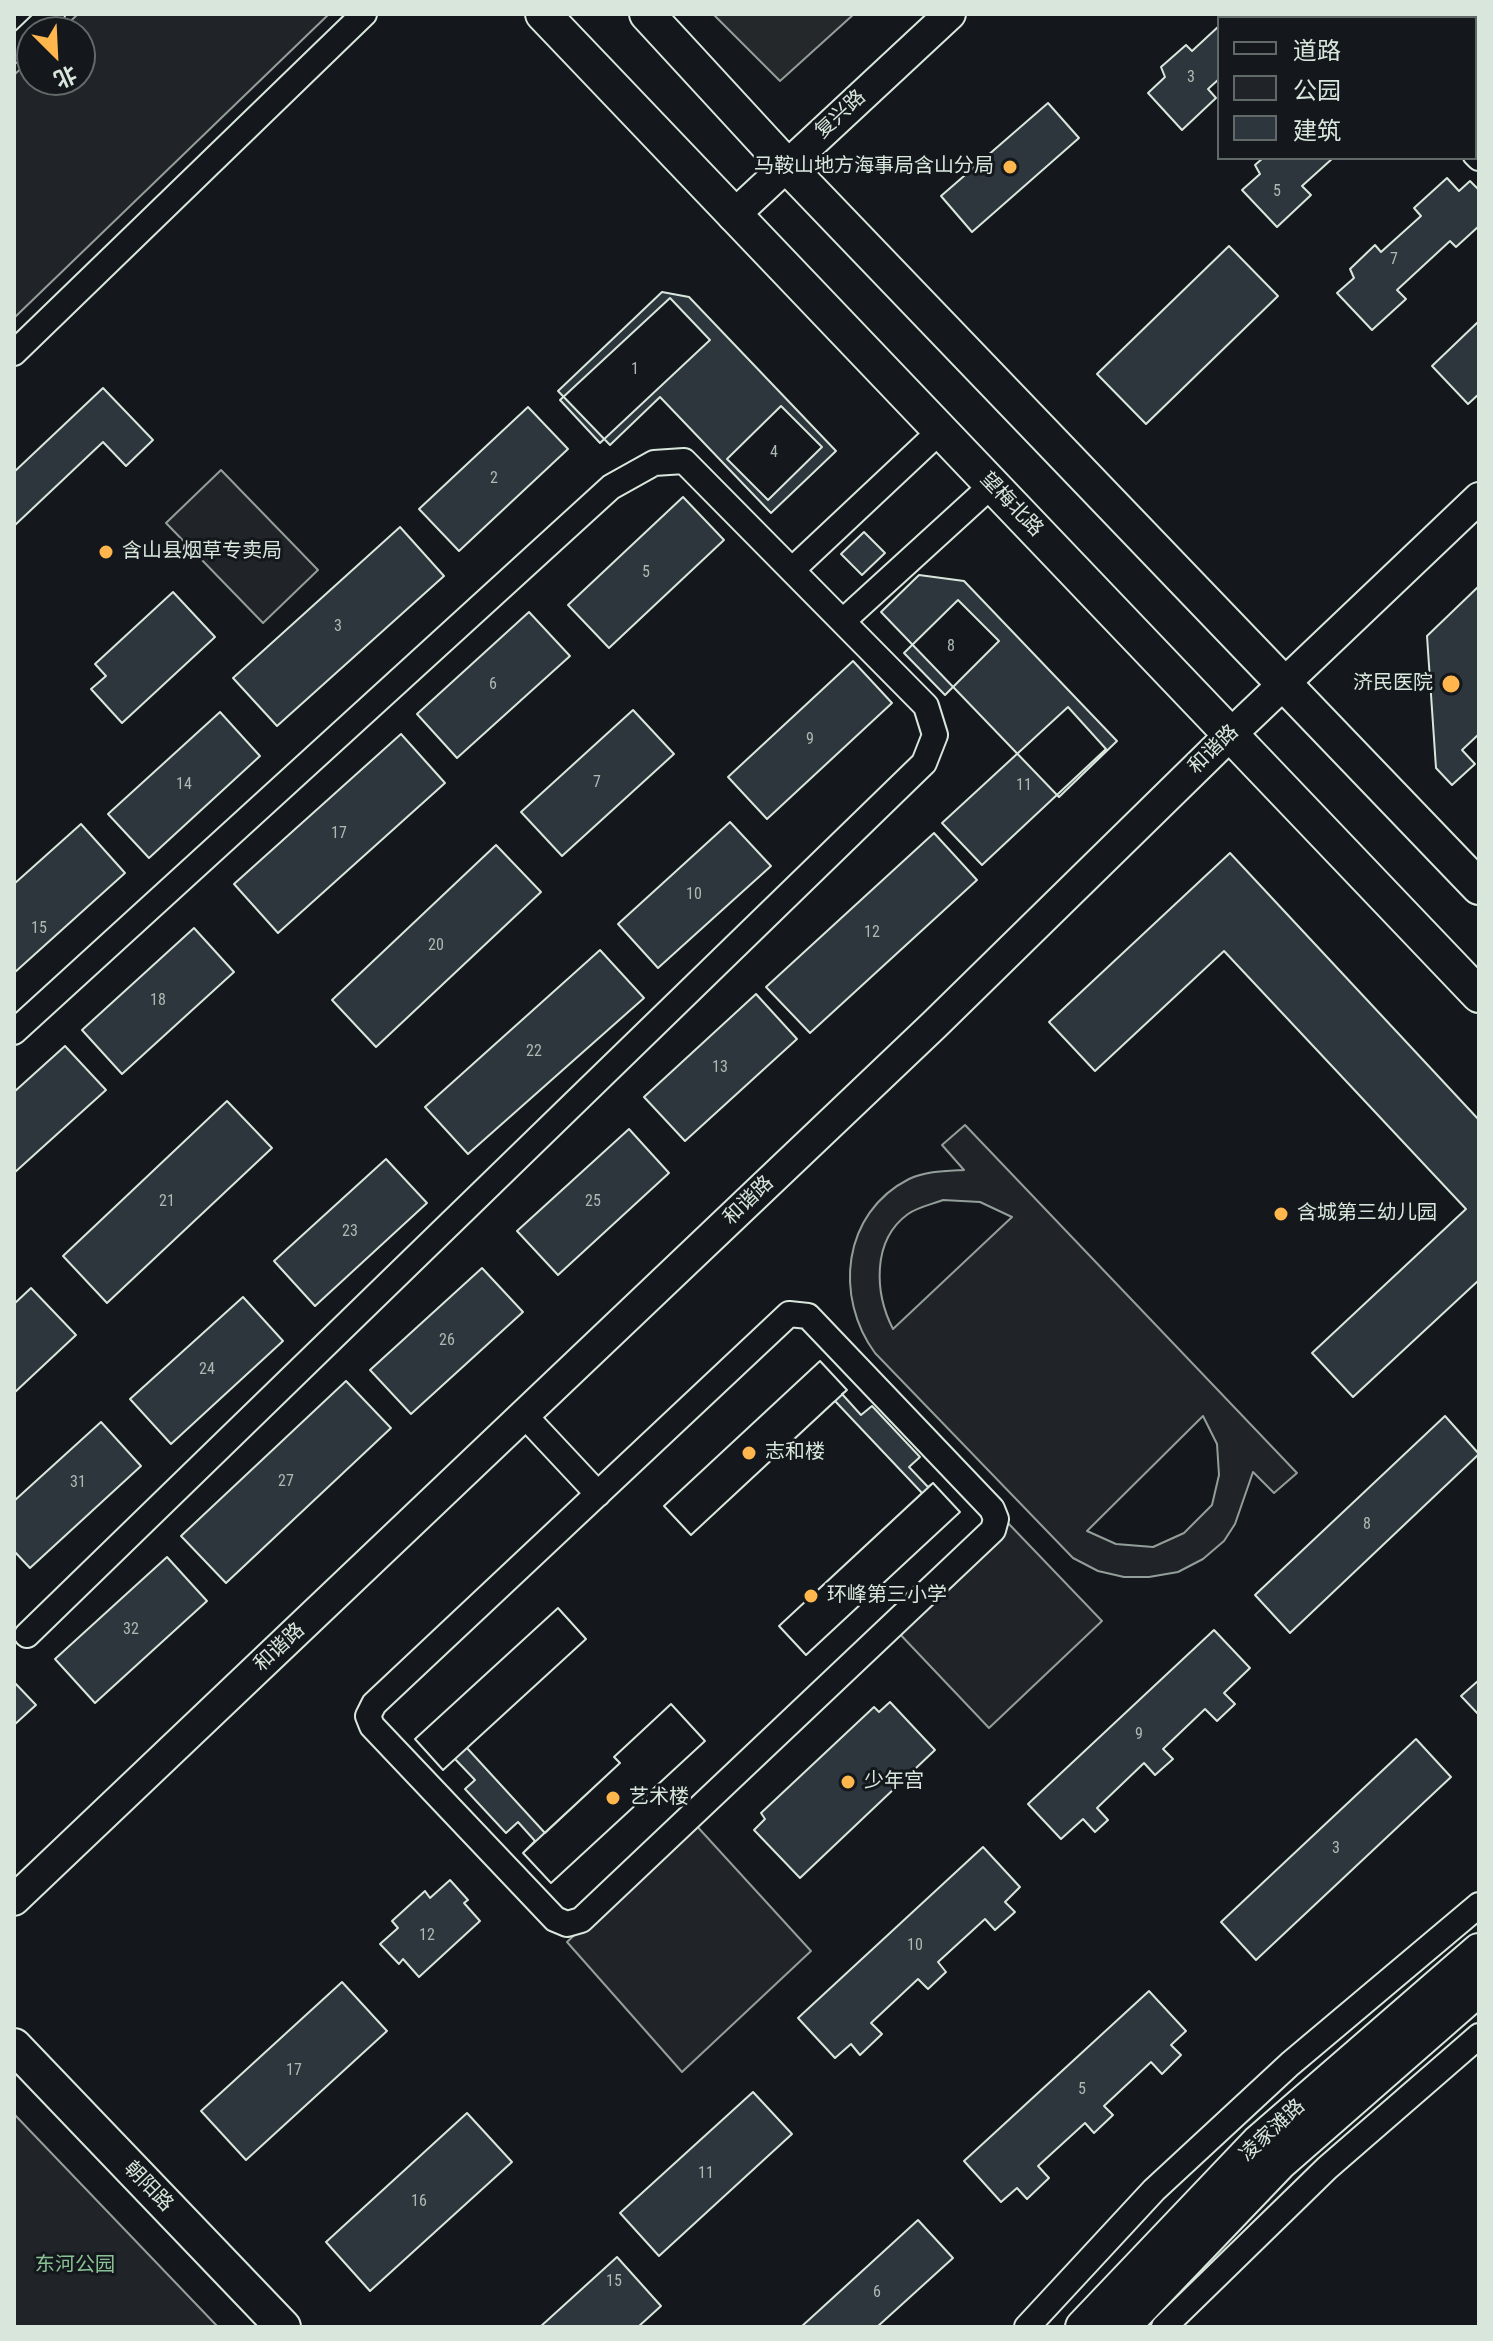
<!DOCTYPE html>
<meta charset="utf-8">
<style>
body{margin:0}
#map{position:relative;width:1493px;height:2341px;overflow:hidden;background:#14181c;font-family:"Roboto Condensed","Noto Sans SC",sans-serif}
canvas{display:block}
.frame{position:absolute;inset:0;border:16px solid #d8e6dc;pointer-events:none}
.legend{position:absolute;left:1217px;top:16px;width:260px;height:144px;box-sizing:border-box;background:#14181c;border:2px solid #626a69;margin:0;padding:10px 14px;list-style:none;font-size:24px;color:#d8e6dc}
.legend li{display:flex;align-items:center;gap:16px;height:40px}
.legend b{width:40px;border:2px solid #626a69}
.north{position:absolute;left:16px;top:16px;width:80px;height:80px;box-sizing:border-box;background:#14181c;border:2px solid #626a69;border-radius:50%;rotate:156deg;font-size:22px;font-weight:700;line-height:32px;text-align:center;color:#d8e6dc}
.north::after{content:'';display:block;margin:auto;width:28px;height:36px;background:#ffb74d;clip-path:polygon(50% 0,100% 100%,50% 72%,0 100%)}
</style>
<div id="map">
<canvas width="1493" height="2341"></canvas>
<div class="frame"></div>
<ul class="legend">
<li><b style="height:10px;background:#14181c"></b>道路</li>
<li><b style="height:22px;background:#202428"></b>公园</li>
<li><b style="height:22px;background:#2c363c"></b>建筑</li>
</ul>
<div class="north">北</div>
</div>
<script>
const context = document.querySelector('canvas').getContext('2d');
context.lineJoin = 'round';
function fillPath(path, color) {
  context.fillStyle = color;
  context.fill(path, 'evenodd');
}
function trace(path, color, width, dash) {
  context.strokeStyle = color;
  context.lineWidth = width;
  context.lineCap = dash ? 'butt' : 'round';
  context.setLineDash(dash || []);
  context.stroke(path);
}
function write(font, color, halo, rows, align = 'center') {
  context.font = font + ' "Roboto Condensed","Noto Sans SC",sans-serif';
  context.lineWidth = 6;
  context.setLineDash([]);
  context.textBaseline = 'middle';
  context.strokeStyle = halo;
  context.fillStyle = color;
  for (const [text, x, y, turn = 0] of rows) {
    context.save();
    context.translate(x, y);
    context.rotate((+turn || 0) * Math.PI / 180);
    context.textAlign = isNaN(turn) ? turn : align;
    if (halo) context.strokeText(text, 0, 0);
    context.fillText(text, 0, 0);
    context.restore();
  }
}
const green = new Path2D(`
 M 78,14 L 329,14 L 14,318 L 14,75 L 32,58 L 32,80 L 80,80 L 80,32 L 59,32 Z
 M 221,470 L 318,570 L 263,623 L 166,523 Z
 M 965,1125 L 1297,1473 L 1274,1493 L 1253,1472 L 1235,1524 L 1224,1541 L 1203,1559 L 1178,1572 L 1149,1577 L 1124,1577 L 1098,1571 L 1073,1558 L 875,1353 C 834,1297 842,1213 909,1179 C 926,1171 945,1171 964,1170 L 942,1145 ZM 943,1200 L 980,1202 L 1012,1217 L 893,1329 C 875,1294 871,1241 908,1214 C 918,1207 933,1204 943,1200 ZM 1203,1416 L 1217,1444 L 1219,1475 L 1212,1505 L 1184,1533 L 1153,1547 L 1116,1544 L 1087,1531 Z
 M 1008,1523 L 1102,1621 L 989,1728 L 896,1630 Z
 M 694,1823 L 811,1951 L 682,2072 L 567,1942 Z
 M 14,2114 L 218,2327 L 14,2327 Z`);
fillPath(green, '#202428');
trace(green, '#939e99', 2);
const parking = new Path2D(`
 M 713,14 L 854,14 L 780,81 Z`);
fillPath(parking, '#24282b');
trace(parking, '#939e99', 2);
const building = new Path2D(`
 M 1302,14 L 1297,18 L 1228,18 L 1231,14 Z
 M 1417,14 L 1479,14 L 1479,28 L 1475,32 L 1475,18 L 1413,18 Z
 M 1219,26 L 1219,79 L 1208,89 L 1216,98 L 1182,130 L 1148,93 L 1165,77 L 1161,67 L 1186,45 L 1192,51 Z
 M 1048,103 L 1079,138 L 972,232 L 941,196 Z
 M 1263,158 L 1333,158 L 1302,186 L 1311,195 L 1277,227 L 1242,190 L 1260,174 L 1255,165 Z
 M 1447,178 L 1459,191 L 1470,181 L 1479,190 L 1479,226 L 1456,247 L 1450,241 L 1397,290 L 1406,299 L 1372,330 L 1337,293 L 1354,278 L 1350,269 L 1375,245 L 1381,252 L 1421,216 L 1414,208 Z
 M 1229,246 L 1278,296 L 1146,424 L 1097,374 Z
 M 662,292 L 689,297 L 836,451 L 771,513 L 660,397 L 610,445 L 558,391 Z
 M 670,298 L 710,340 L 600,443 L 560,400 Z
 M 1479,321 L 1479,394 L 1468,404 L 1432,366 Z
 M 103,388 L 153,440 L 126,466 L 103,442 L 14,526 L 14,472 Z
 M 781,406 L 822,447 L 768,500 L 727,459 Z
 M 528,407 L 568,449 L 459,551 L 419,509 Z
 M 683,497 L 724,540 L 609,648 L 568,605 Z
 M 400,527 L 444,576 L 277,726 L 233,678 Z
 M 864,532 L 885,553 L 862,575 L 841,554 Z
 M 919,575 L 964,581 L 1117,741 L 1059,797 L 881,612 Z
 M 1479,586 L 1479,734 L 1462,750 L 1475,764 L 1452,785 L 1436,768 L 1427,636 Z
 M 173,592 L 215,637 L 122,723 L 91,689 L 106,676 L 95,664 Z
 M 958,600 L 999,641 L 945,695 L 904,653 Z
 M 529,612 L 570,656 L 457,758 L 417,714 Z
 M 853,661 L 892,703 L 767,819 L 728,777 Z
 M 1068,707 L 1106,749 L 982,865 L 942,823 Z
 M 633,710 L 674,754 L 562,856 L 521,812 Z
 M 220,712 L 260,756 L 149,858 L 108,814 Z
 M 401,734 L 445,783 L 278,933 L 234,884 Z
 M 730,822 L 771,866 L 658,968 L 618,924 Z
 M 81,824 L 125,873 L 14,973 L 14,884 Z
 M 934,833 L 977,880 L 810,1033 L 766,987 Z
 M 496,845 L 541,892 L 376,1047 L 332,1000 Z
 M 1230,853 L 1479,1120 L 1479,1280 L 1353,1397 L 1312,1353 L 1466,1209 L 1224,951 L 1095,1071 L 1049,1022 Z
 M 194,928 L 234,972 L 122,1074 L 82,1030 Z
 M 600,950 L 644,998 L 468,1154 L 425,1107 Z
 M 756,994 L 797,1039 L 685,1141 L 644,1097 Z
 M 65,1046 L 106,1090 L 14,1173 L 14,1092 Z
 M 227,1101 L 272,1148 L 107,1303 L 63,1256 Z
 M 629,1129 L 669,1173 L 558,1275 L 517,1231 Z
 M 386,1159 L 427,1203 L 315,1306 L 274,1261 Z
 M 482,1268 L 523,1312 L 411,1414 L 370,1370 Z
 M 31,1288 L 76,1335 L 14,1393 L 14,1304 Z
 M 243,1297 L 283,1341 L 171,1444 L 130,1399 Z
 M 820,1361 L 847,1390 L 842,1394 L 861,1415 L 872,1406 L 920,1457 L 909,1467 L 928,1487 L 933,1483 L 960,1512 L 806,1655 L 779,1626 L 922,1493 L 835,1401 L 691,1535 L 664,1506 Z
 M 820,1361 L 847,1390 L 691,1535 L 664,1506 Z
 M 346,1381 L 391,1428 L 226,1583 L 181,1536 Z
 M 1445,1416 L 1479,1454 L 1290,1633 L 1255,1595 Z
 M 101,1422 L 141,1466 L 30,1568 L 14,1551 L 14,1501 Z
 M 933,1483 L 960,1512 L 806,1655 L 779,1626 Z
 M 167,1557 L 207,1601 L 95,1703 L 55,1659 Z
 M 558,1608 L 586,1639 L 467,1748 L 545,1833 L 620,1763 L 614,1757 L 671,1704 L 705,1741 L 551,1883 L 523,1853 L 535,1841 L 518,1822 L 506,1833 L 465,1789 L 475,1780 L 455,1759 L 443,1770 L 415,1739 Z
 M 558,1608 L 586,1639 L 443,1770 L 415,1739 Z
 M 1214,1630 L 1250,1668 L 1224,1693 L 1235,1704 L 1217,1721 L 1205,1709 L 1163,1749 L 1173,1759 L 1155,1775 L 1144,1763 L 1097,1808 L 1108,1820 L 1095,1832 L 1083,1819 L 1061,1839 L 1028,1804 Z
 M 1479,1680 L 1479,1715 L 1461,1696 Z
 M 14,1682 L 36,1705 L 14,1725 Z
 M 890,1702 L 935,1750 L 800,1878 L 754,1830 L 765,1819 L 761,1813 L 874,1707 L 879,1712 Z
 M 671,1704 L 705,1741 L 551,1883 L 523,1853 L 620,1763 L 614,1757 Z
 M 1416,1739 L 1451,1777 L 1256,1960 L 1221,1922 Z
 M 983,1847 L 1020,1887 L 1005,1902 L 1015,1912 L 995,1930 L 985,1919 L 938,1962 L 946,1972 L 928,1989 L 918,1979 L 871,2023 L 882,2034 L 860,2055 L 851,2044 L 835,2058 L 798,2018 Z
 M 450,1880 L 468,1900 L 464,1903 L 480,1921 L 419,1977 L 403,1959 L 399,1964 L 380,1944 L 398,1928 L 392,1921 L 425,1891 L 430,1898 Z
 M 342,1982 L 387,2031 L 246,2160 L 201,2111 Z
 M 1149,1991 L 1186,2031 L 1171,2045 L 1181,2055 L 1162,2074 L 1151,2062 L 1104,2106 L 1113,2115 L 1094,2133 L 1085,2123 L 1038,2166 L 1049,2178 L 1027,2199 L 1017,2188 L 1001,2202 L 964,2161 Z
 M 753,2092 L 792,2134 L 659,2256 L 620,2213 Z
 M 467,2113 L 512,2162 L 370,2291 L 326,2242 Z
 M 918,2220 L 953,2258 L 877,2327 L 801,2327 Z
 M 617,2257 L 661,2306 L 638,2327 L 540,2327 Z`);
fillPath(building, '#2c363c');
trace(building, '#d8e6dc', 2);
const minor = new Path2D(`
 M 1351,14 L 1354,18
 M 33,32 L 52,14
 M 14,50 L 32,33
 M 1475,154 L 1479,158
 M 14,353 L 364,14
 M 792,570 L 940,431
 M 843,621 L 992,485
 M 14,1032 L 611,487 L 654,463 L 684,461 L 926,706 L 935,735 L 924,763 L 27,1635
 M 789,1314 L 808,1316 L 992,1509 L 996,1519 L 993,1530 L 581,1920 L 567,1924 L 555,1919 L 372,1726 L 368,1716 L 374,1704 Z
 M 525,1416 L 598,1494
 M 1027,2327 L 1154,2190 L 1290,2064 L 1479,1905
 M 1164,2327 L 1327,2168 L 1479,2036`);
const tertiary = new Path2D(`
 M 733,216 L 950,14
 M 14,1900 L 934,1025 L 1231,734 L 1479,498`);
const secondary = new Path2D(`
 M 543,14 L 1479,995
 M 647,14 L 787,166 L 1479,887
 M 14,2046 L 283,2327
 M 1083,2327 L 1259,2142 L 1479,1951
 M 1122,2327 L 1279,2163 L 1479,1988`);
trace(minor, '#d8e6dc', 28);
trace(tertiary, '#d8e6dc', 34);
trace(secondary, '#d8e6dc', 38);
trace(minor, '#14181c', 24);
trace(tertiary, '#14181c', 30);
trace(secondary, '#14181c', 34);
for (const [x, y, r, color] of [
 [1010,167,8,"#ffb74d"],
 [106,552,8,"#ffb74d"],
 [1451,684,10,"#ffb74d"],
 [1281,1214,8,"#ffb74d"],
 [749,1453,8,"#ffb74d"],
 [811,1596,8,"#ffb74d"],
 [848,1782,8,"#ffb74d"],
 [613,1798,8,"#ffb74d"]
]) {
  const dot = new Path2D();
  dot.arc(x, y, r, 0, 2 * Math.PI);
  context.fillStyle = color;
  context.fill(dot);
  trace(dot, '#14181c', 3);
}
write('16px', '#adbab4', null, [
 ["3",1191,78],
 ["5",1277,192],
 ["7",1394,260],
 ["1",635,370],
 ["4",774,453],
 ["2",494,479],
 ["5",646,573],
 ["3",338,627],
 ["8",951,647],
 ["6",493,685],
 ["9",810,740],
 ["7",597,783],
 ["14",184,785],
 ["11",1024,786],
 ["17",339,834],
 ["10",694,895],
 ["15",39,929],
 ["12",872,933],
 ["20",436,946],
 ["18",158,1001],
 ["22",534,1052],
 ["13",720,1068],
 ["21",167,1202],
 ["25",593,1202],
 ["23",350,1232],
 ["26",447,1341],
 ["24",207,1370],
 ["27",286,1482],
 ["31",78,1483],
 ["8",1367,1525],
 ["32",131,1630],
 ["9",1139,1735],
 ["3",1336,1849],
 ["12",427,1936],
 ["10",915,1946],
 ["17",294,2071],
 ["5",1082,2090],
 ["11",706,2174],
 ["16",419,2202],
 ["15",614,2282],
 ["6",877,2293]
]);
write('20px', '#d8e6dc', '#14181c', [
 ["复兴路",841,115,-43],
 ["望梅北路",1011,505,46],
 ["和谐路",1214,750,-44],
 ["和谐路",749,1201,-44],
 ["和谐路",280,1648,-43],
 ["凌家滩路",1273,2131,-43],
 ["朝阳路",148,2187,46]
]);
write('20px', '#d8e6dc', '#14181c', [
 ["马鞍山地方海事局含山分局",994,167,"right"],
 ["含山县烟草专卖局",122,552],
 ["济民医院",1433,684,"right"],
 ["含城第三幼儿园",1297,1214],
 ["志和楼",765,1453],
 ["环峰第三小学",827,1596],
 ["少年宫",864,1782],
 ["艺术楼",629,1798]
], 'left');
write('20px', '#8ac095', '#14181c', [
 ["东河公园",75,2266]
]);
</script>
